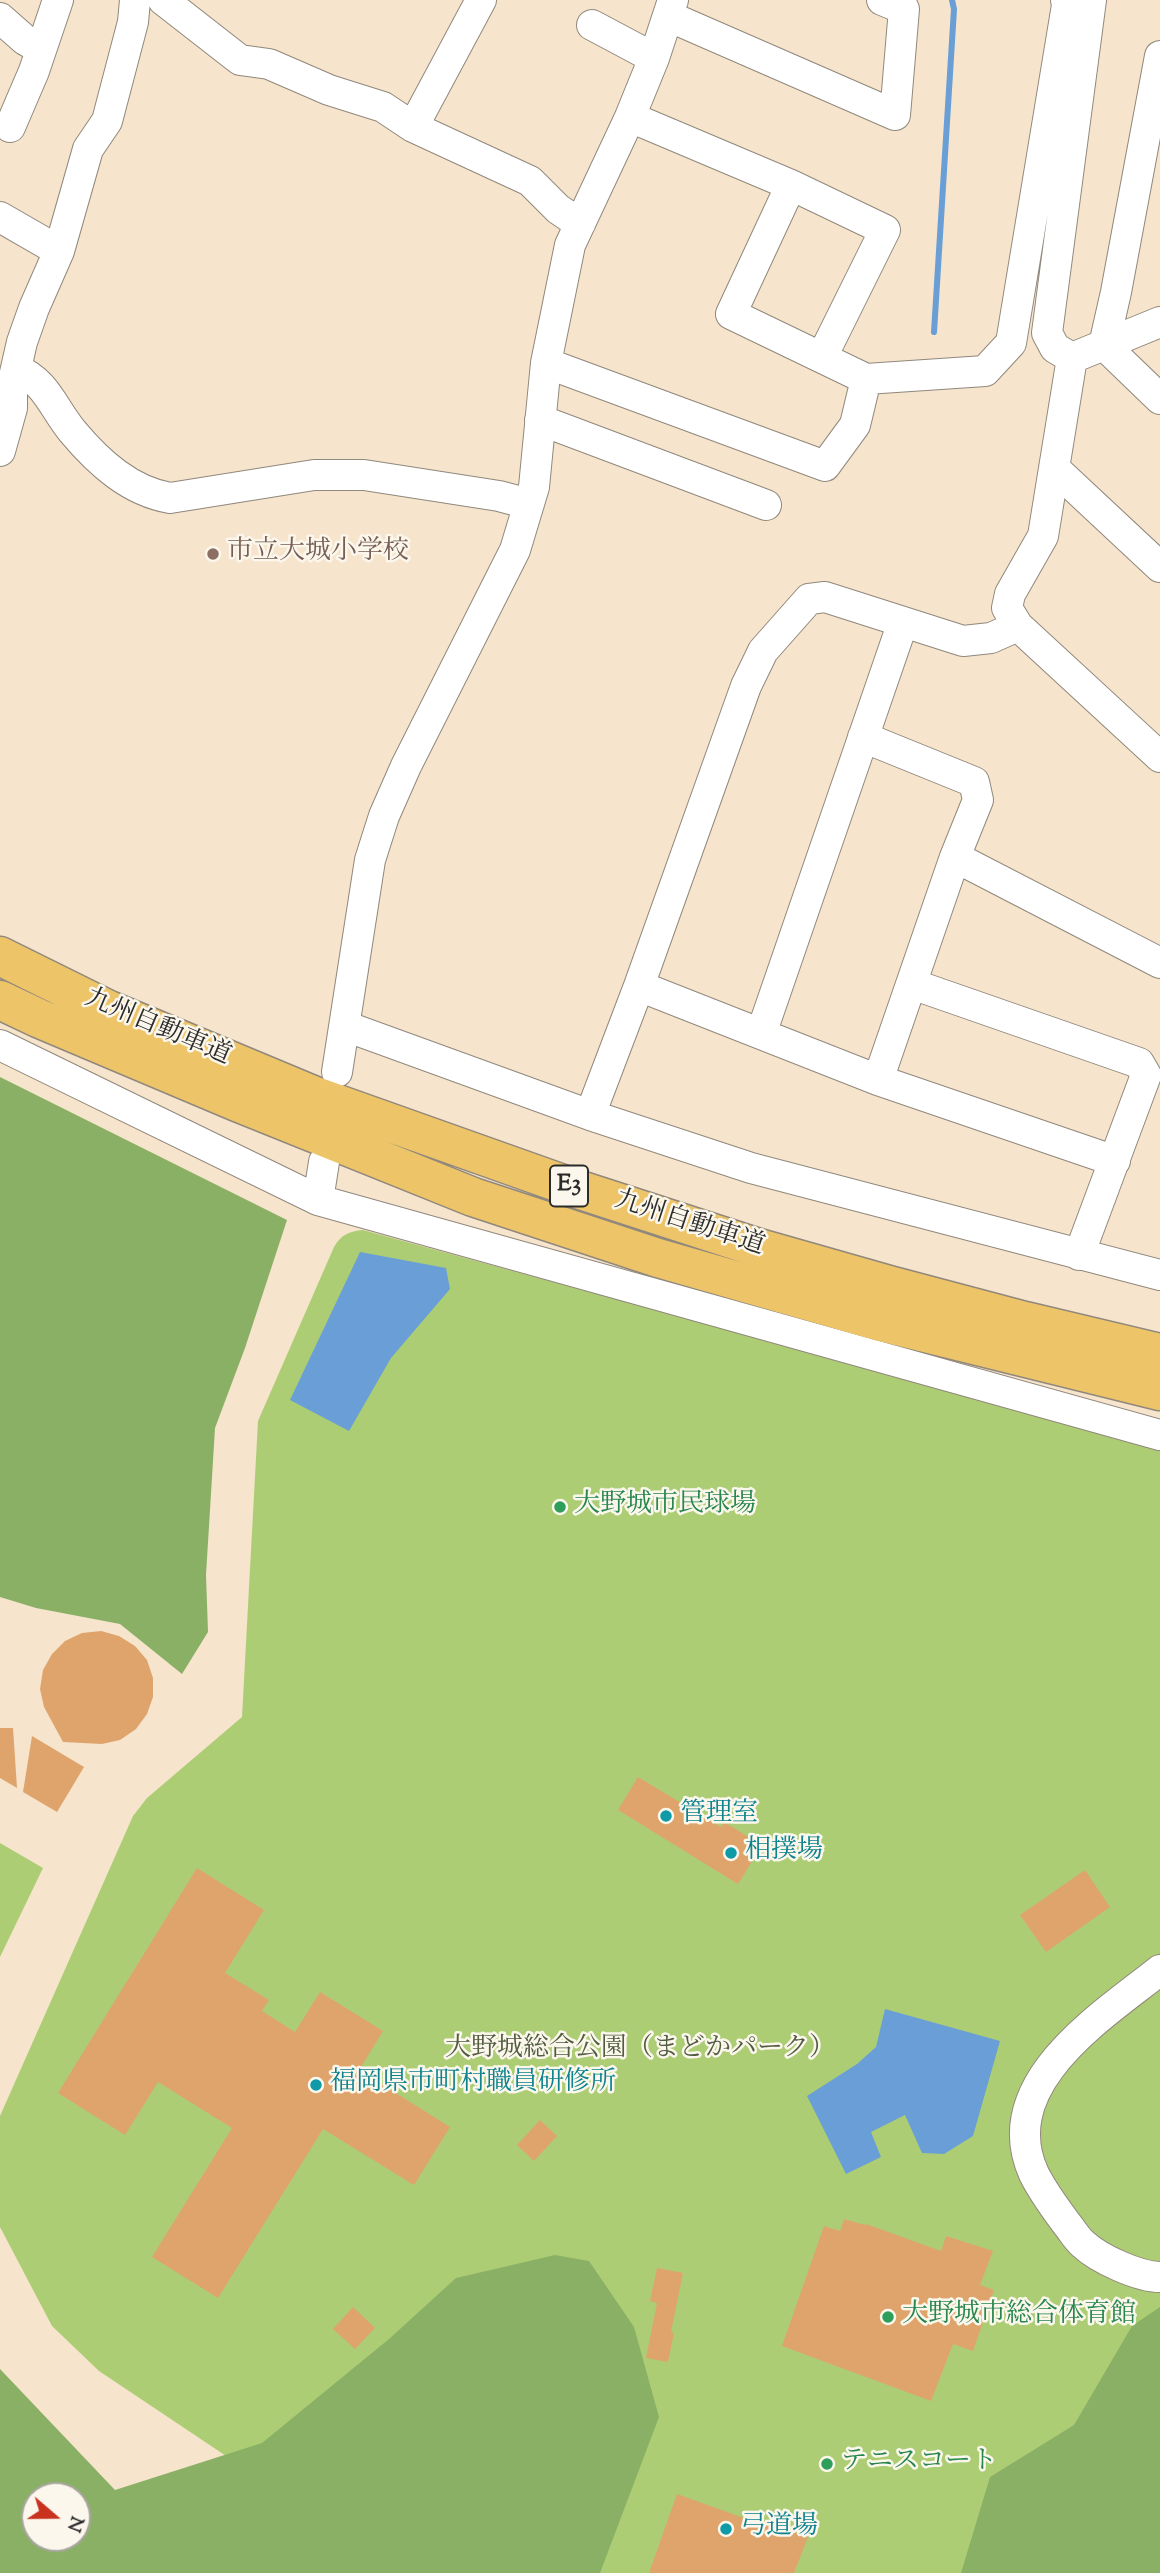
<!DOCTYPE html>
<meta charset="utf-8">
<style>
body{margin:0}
#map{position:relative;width:1160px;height:2573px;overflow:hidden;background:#f6e4cc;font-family:"Sorts Mill Goudy",serif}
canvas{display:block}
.north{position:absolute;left:21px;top:2482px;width:70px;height:70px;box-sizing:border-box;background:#fbf7ec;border:2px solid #a8a59f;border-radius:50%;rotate:110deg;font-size:19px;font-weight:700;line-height:28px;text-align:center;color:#2b2b2b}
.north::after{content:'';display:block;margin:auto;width:24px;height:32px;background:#c8321e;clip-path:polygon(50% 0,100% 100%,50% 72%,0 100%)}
</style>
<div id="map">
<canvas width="1160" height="2573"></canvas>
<div class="north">N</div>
</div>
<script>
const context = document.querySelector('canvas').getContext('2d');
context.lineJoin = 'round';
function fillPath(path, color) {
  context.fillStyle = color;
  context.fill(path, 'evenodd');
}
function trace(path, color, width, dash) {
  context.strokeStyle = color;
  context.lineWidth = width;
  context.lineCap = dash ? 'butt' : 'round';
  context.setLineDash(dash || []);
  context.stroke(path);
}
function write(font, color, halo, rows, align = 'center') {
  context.font = font + ' "Sorts Mill Goudy","Noto Serif JP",serif';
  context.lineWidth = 5;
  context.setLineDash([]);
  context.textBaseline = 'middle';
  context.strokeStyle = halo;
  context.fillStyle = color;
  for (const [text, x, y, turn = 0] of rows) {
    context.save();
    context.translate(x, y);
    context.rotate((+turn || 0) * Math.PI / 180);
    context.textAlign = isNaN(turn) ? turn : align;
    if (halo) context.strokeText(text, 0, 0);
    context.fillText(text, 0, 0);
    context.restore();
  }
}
fillPath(new Path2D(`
 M 363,1230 L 1160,1448 L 1160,2490 L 982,2573 L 401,2573 L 99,2371 L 52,2326 L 0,2227 L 0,2116 L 133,1816 L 147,1798 L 242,1717 L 258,1421 L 334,1247 C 341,1235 349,1231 363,1230 Z
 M 0,1843 L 43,1868 L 0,1957 Z`), '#adcd75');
fillPath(new Path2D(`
 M 0,1077 L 287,1220 L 245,1348 L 215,1428 L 206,1575 L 208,1632 L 182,1674 L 120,1624 L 36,1608 L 0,1597 Z
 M 555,2255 L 589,2261 L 634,2327 L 659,2417 L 600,2573 L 0,2573 L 0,2369 L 115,2490 L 262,2443 L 389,2339 L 456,2278 ZM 35,2496 L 77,2496 L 77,2538 L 35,2538 Z
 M 1160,2307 L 1160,2573 L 961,2573 L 990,2477 L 1074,2425 L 1132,2326 Z`), '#8ab066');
fillPath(new Path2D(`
 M 360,1252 L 446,1268 L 450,1289 L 391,1358 L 349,1431 L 290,1400 Z
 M 885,2009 L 1000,2041 L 973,2136 L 944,2154 L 922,2153 L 905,2115 L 871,2132 L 881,2157 L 846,2174 L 807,2096 L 857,2064 L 876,2047 Z`), '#699fd6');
trace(new Path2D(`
 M 934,332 L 954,9 L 952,0`), '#699fd6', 6);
fillPath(new Path2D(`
 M 101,1631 L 119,1636 L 135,1646 L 147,1660 L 153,1678 L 153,1697 L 147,1714 L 136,1729 L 120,1740 L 102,1744 L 63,1742 L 44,1707 L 40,1689 L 43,1670 L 52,1654 L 65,1641 L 82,1633 Z
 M 0,1728 L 13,1728 L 17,1788 L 0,1778 Z
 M 32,1736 L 84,1767 L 57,1812 L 23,1792 Z
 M 638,1777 L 721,1827 L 724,1822 L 762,1845 L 738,1884 L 618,1810 Z
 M 197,1868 L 264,1910 L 225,1973 L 269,2000 L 262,2011 L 295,2032 L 320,1992 L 383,2031 L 359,2070 L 450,2127 L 414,2185 L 323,2129 L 218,2298 L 152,2257 L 232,2128 L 158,2082 L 125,2135 L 58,2093 Z
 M 1085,1870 L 1110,1907 L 1046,1952 L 1020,1915 Z
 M 540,2120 L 557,2136 L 534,2161 L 517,2145 Z
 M 844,2219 L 865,2225 L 866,2224 L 941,2251 L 946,2236 L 993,2251 L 980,2285 L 994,2290 L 973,2351 L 953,2344 L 931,2401 L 782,2346 L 824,2226 L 840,2231 Z
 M 657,2268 L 683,2273 L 671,2332 L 674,2333 L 668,2362 L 646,2358 L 657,2303 L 650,2301 Z
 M 353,2307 L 375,2328 L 355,2349 L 333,2329 Z
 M 677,2494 L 755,2522 L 757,2518 L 808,2537 L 794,2573 L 649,2573 Z`), '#dfa46c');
const minor = new Path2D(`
 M 163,0 L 240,60 L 269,64 L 329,90 L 383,107 L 413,127 L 530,181 L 558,209 L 580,224
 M 668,16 L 895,115 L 904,9 L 882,0
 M 0,18 L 25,40 L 41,49
 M 592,25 L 654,58
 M 630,117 L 791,185 L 885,230 L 822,357
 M 10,127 L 34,71 L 58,0
 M 413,127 L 481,0
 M 791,185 L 731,314 L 866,379 L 985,371 L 1011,343 L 1067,5 L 1066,0
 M 0,217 L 59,251
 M 1160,322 L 1072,358 L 1043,536 L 1010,594 L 1007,608 L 1018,626 L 1160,757
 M 1104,345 L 1116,292 L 1160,56
 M 1104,345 L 1160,399
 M 1072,358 L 1055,348 L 1047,333 L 1091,0
 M 546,363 L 825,466 L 855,425 L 866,379
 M 16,369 C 47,382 53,408 73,432 C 99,463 130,491 170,498 L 314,475 L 364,475 L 499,496 L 529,504
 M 540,420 L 766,505
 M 0,451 L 12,408 L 12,386 L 22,342 L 34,308 L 59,251 L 88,149 L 107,121 L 133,22 L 135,0
 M 1054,468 L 1160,567
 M 863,737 L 974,782 L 978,800 L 955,857 L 878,1080
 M 955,857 L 1160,963
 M 912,984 L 1139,1063 L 1146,1075 L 1079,1255
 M 639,986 L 878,1080 L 1115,1161
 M 345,1026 L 590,1115 L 751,1168 L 1160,1275
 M 761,1034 L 903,622
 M 0,1045 L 318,1200 L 1160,1435
 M 337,1072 L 370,860 L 384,816 L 406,766 L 515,550 L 534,487 L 546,363 L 570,245 L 630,117 L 654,58 L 673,0
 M 590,1115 L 639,986 L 746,686 L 763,651 L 809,599 L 825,597 L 963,641 L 991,638 L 1018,626
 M 318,1200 L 324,1162
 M 1160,1970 C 1101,2017 993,2084 1034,2174 C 1043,2192 1055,2208 1066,2223 C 1072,2230 1076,2238 1083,2244 C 1099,2259 1139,2277 1160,2277`);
const highway = new Path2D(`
 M 0,956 L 109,1010 L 315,1096 L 574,1188 L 759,1248 L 889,1285 L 1025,1321 L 1160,1353
 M 0,1000 L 38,1018 L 237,1102 L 473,1197 L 658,1258 L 877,1321 L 1160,1391`);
trace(minor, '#90887c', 32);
trace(highway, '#90887c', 41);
trace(minor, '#fff', 30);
trace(highway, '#eec469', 38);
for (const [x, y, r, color] of [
 [213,554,7,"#8d6e63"],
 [560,1507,7,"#2e9e5b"],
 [666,1816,7,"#0f9aa8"],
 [731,1853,7,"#0f9aa8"],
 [316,2085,7,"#0f9aa8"],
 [888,2317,7,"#2e9e5b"],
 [827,2464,7,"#2e9e5b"],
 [726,2529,7,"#0f9aa8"]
]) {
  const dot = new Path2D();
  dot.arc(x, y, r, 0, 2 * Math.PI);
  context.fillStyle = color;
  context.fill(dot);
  trace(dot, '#fbf7ec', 2.5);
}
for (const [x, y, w] of [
 [569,1186,38]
]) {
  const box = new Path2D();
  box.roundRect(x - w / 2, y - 20.5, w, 41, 5);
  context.fillStyle = '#fbf7ec';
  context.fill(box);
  trace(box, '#2b2b2b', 2);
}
write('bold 24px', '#2b2b2b', null, [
 ["E3",569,1186]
]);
write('26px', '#785e54', '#fbf7ec', [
 ["市立大城小学校",227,554]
], 'left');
write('26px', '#2b2b2b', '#fbf7ec', [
 ["九州自動車道",157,1029,23],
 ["九州自動車道",689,1225,18]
]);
write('26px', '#27864d', '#fbf7ec', [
 ["大野城市民球場",574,1507],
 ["大野城市総合体育館",902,2317],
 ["テニスコート",841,2464]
], 'left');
write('26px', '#0d838f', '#fbf7ec', [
 ["管理室",680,1816],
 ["相撲場",745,1853],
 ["福岡県市町村職員研修所",330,2085],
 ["弓道場",740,2529]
], 'left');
write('26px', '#525c41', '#fbf7ec', [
 ["大野城総合公園（まどかパーク）",640,2051]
]);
</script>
